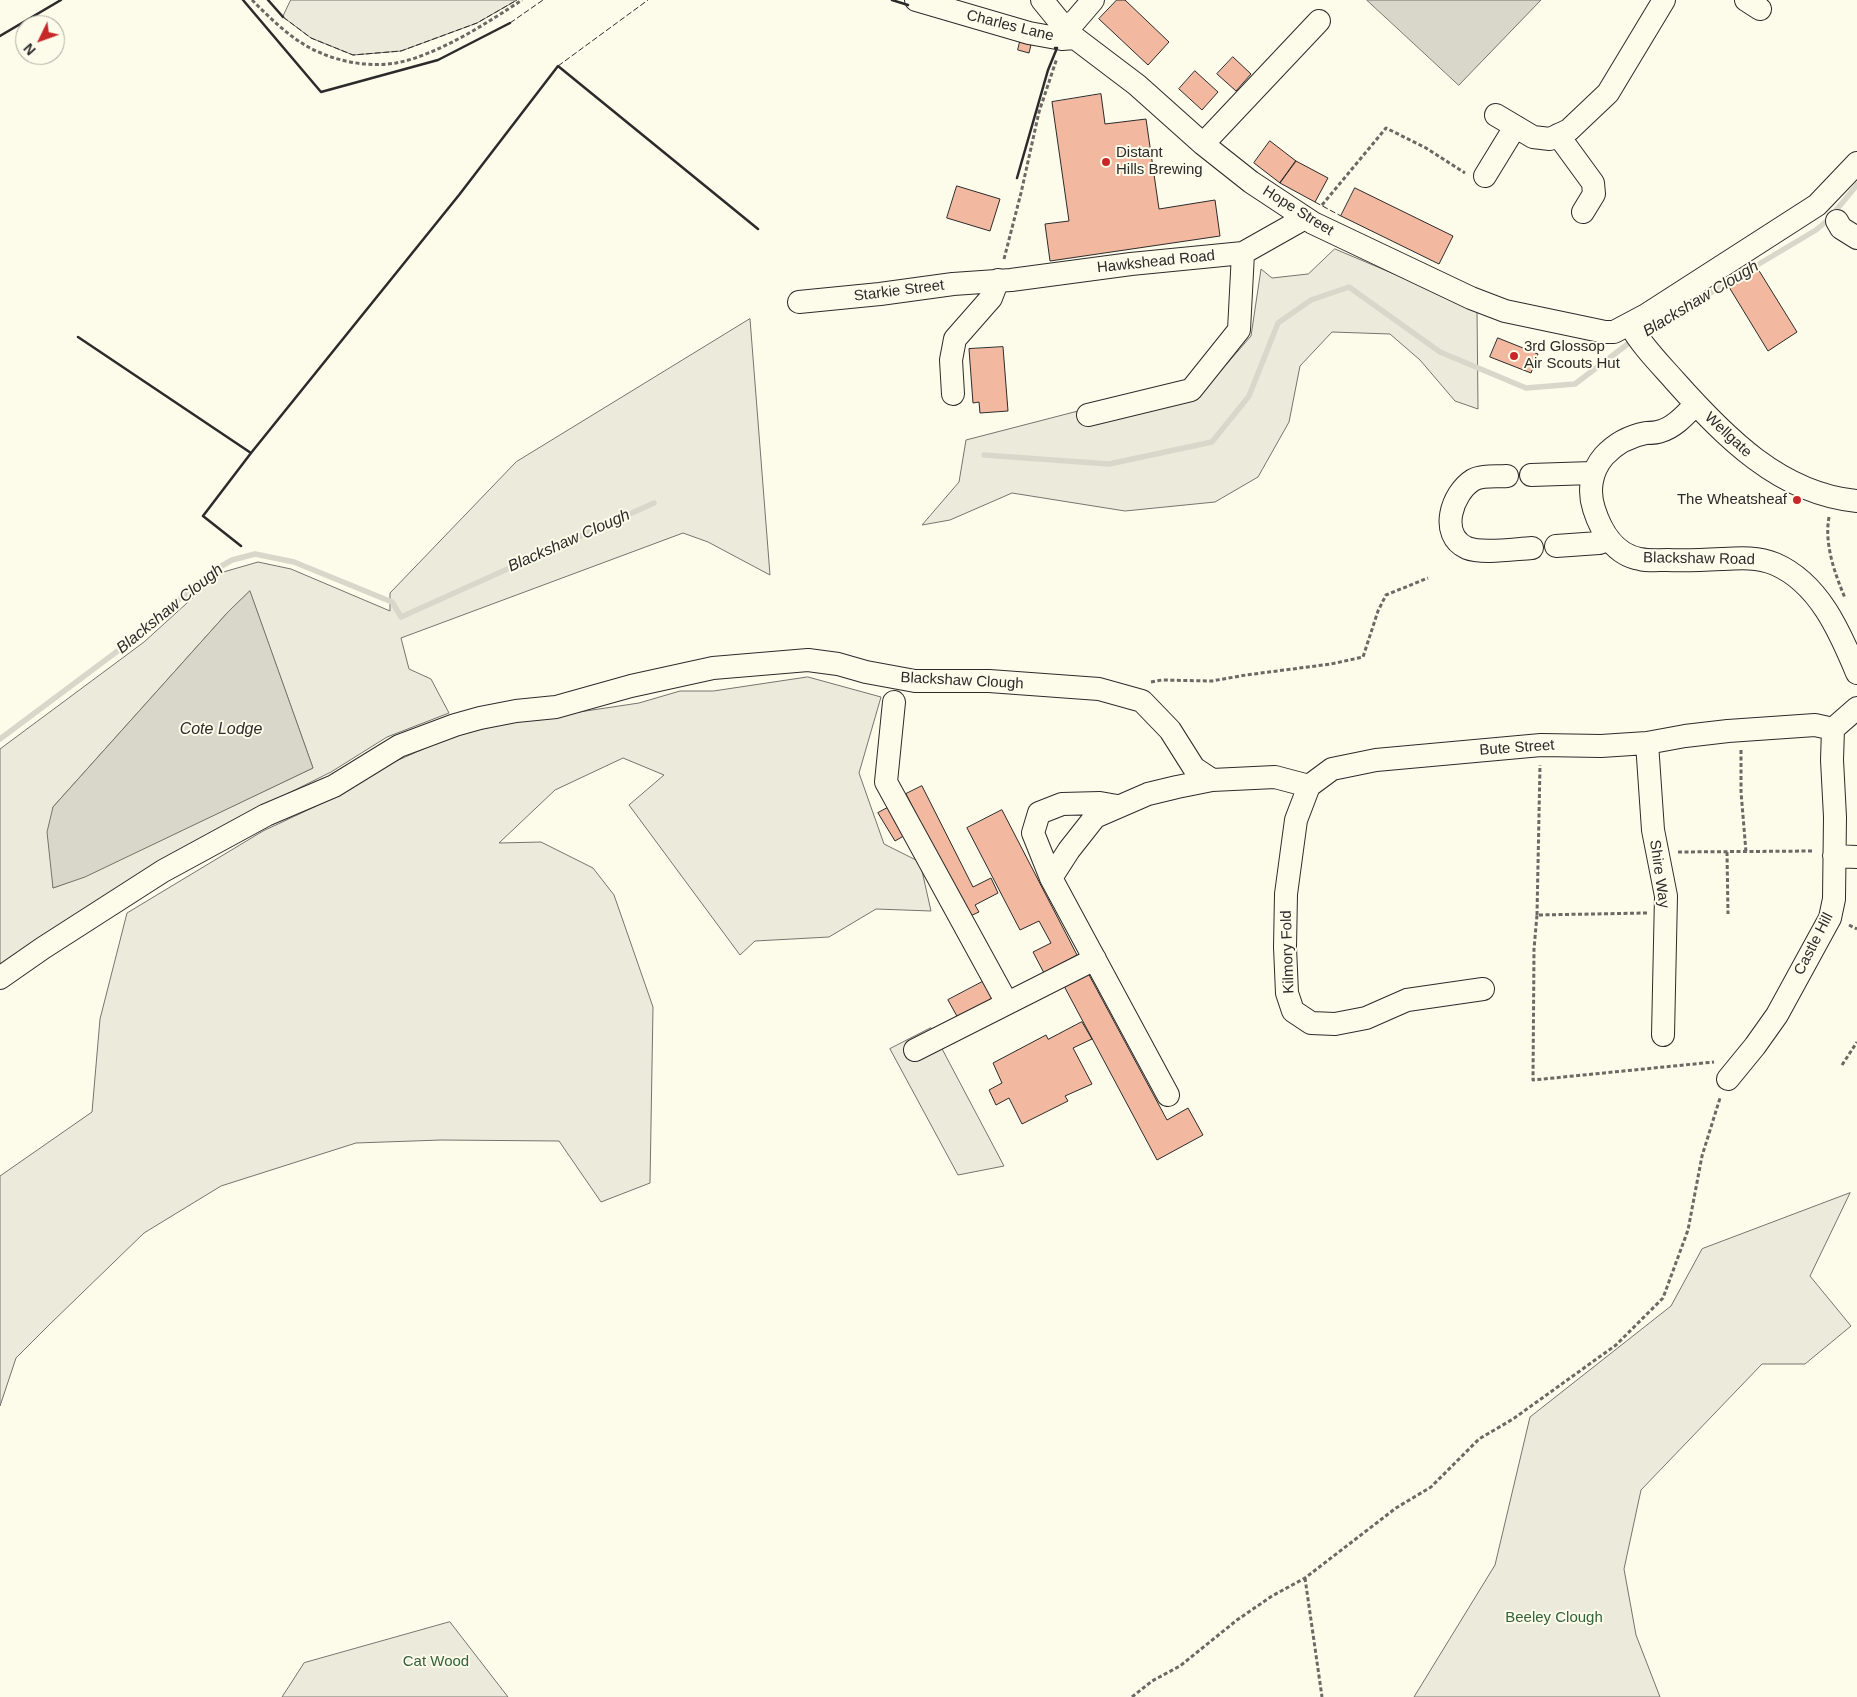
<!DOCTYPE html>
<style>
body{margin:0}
#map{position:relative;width:1857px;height:1697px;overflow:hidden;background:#fdfbea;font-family:Helvetica,sans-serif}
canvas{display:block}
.north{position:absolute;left:15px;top:15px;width:50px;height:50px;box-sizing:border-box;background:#fdfbea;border:1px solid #a9a89e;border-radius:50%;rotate:228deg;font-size:14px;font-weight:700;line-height:20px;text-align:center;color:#2b2b2b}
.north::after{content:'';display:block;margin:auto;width:18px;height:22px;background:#c62828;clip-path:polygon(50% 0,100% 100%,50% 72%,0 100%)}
</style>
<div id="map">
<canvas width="1857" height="1697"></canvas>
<div class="north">N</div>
</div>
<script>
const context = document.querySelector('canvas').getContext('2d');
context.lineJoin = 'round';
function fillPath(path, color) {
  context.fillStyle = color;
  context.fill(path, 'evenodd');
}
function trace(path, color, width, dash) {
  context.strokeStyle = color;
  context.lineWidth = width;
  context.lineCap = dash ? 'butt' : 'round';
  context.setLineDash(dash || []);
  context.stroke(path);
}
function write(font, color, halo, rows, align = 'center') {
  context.font = font + ' Helvetica,sans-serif';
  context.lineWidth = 4;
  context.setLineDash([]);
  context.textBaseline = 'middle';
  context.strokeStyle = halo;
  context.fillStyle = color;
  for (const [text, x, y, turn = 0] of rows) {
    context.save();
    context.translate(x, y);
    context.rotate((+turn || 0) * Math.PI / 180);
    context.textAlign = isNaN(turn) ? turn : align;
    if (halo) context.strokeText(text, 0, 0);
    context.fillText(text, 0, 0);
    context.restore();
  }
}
const green = new Path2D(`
 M 291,0 L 517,0 L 477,23 L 401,51 L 353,55 L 311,38 L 283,17 Z
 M 1335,249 L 1477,309 L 1478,409 L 1455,401 L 1420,360 L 1390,334 L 1332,332 L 1300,366 L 1289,422 L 1258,477 L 1215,502 L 1125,511 L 1012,493 L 950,520 L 922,525 L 959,482 L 966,440 L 1078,411 L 1198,397 L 1251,336 L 1261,269 L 1272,278 L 1308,274 Z
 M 750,319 L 770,575 L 708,542 L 683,533 L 401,638 L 409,669 L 431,679 L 449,713 L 387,737 L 331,772 L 271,802 L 0,965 L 0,749 L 144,642 L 220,573 L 258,562 L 291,569 L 390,611 L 390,593 L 516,462 ZM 250,592 L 313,768 L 85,876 L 53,888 L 53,807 L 228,612 Z
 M 808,677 L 881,697 L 859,773 L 884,844 L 920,862 L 931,911 L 876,909 L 829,937 L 755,941 L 740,955 L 629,805 L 664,775 L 623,758 L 555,790 L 499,843 L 541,842 L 593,868 L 614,895 L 653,1007 L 650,1183 L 601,1202 L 559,1141 L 441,1140 L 356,1143 L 221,1186 L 144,1233 L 49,1325 L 16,1358 L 0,1406 L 0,1176 L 92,1112 L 100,1019 L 127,913 L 263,831 L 344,793 L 387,765 L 455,735 L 519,721 L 639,703 L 680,691 L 713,691 Z
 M 1850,1193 L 1810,1276 L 1851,1326 L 1805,1364 L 1762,1364 L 1641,1490 L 1624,1569 L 1636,1635 L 1660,1697 L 1414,1697 L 1495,1565 L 1530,1417 L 1671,1306 L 1702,1249 Z
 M 450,1622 L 508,1697 L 282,1697 L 304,1663 Z`);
fillPath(green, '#ecebdb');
trace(green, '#74746e', 1);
const parking = new Path2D(`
 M 931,1028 L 1004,1166 L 958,1175 L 890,1049 Z`);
fillPath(parking, '#eceadb');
trace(parking, '#74746e', 1);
const water = new Path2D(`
 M 1367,0 L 1541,0 L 1459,85 Z
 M 250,591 L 313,768 L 85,877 L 53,888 L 47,832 L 53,807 L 228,612 Z`);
fillPath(water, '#d8d7c9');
trace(water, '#74746e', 1);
trace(new Path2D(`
 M 1640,335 L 1816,230 L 1828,220 L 1857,185
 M 984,455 L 1109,464 L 1212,442 L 1249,396 L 1278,323 L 1311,300 L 1349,287 L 1440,352 L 1526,388 L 1575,384 L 1633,340
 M 0,739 L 135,638 L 211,572 L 232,560 L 255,554 L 294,562 L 392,602 L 401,617 L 654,503`), '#d8d7c9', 5.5);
const building = new Path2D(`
 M 1117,0 L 1125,0 L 1169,42 L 1148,65 L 1099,19 Z
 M 1020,42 L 1031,45 L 1029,53 L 1018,50 Z
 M 1233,57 L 1251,74 L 1236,91 L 1217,74 Z
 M 1195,71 L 1218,92 L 1202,110 L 1179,89 Z
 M 1101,94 L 1105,124 L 1146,119 L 1159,209 L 1215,200 L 1220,236 L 1050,261 L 1045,224 L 1069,221 L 1052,102 Z
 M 1270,141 L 1296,161 L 1280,183 L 1254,163 Z
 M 1296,161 L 1328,178 L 1315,202 L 1280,183 Z
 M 957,186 L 1000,199 L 990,231 L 947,218 Z
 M 1355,188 L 1453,236 L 1439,264 L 1341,216 Z
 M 1758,269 L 1797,332 L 1768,351 L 1729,287 Z
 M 1498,338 L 1538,354 L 1531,373 L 1490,357 Z
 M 1003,347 L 1008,411 L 980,413 L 979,402 L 973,403 L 969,349 Z
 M 922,786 L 973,887 L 991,878 L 998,893 L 975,905 L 979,912 L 968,917 L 906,794 Z
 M 891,806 L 907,834 L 895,841 L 878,813 Z
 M 1002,810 L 1077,955 L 1044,973 L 1033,952 L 1051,943 L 1039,921 L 1020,930 L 967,828 Z
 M 1088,973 L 1167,1120 L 1188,1108 L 1203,1135 L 1157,1160 L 1064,986 Z
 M 986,980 L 995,998 L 958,1018 L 948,1000 Z
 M 1082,1022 L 1092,1039 L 1073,1048 L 1092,1084 L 1065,1096 L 1068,1101 L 1022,1124 L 1009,1098 L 996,1105 L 989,1090 L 1002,1083 L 993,1063 L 1046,1035 L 1048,1039 Z`);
fillPath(building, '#f2b8a0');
trace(building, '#2b2b2b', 1);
const minor = new Path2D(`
 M 916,0 L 1029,33 L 1062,39 L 1075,38
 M 1042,0 L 1064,27 L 1075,38 L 1137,85 L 1203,144 L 1251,182 L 1313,223 L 1471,298 L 1505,311 L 1605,332 L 1614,332 L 1646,315 L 1817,205 L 1857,163
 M 1746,0 L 1760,9
 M 1064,27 L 1075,21 L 1093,0
 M 1496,115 L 1533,137 L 1550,139 L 1569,130 L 1608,93 L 1664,0
 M 1558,135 L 1593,183 L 1594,194 L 1583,212
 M 1203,144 L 1319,21
 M 1485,176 L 1515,127
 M 1837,221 L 1841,228 L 1857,238
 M 799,302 L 880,294 L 953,284 L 1011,280 L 1131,264 L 1243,253 L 1305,218
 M 1630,325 C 1641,345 1660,364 1675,381 C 1724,436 1780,494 1857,501
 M 953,394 L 951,360 L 955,339 L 991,298 L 998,280
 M 1696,404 C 1686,414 1675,427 1661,431 C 1656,433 1651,433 1646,433 C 1630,436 1615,444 1604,456 C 1591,471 1588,491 1594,509 C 1601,531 1615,555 1640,559 C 1648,561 1658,560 1667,560 C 1686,561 1704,560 1723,559 C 1741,558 1758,557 1775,564 C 1819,583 1840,632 1857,673
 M 1088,415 L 1191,390 L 1239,330 L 1243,253
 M 1531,475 L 1592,473
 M 1507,476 C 1496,477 1482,475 1473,480 C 1452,493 1438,535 1467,548 C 1482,554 1514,549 1532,548
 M 1556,546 L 1599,543 L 1608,540
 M 894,702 L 886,782 L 1007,1003
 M 1833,729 L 1857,708
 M 1647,743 L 1653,830 L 1666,896 L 1663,1035
 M 1309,786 L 1296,820 L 1286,894 L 1285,947 L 1287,993 L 1293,1011 L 1311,1023 L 1335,1024 L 1366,1018 L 1407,1000 L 1483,989
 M 1834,856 L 1857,857
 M 1051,878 L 1033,833 L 1039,813 L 1062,804 L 1100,803 L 1117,806
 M 0,978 L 43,948 L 163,871 L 266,815 L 334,786 L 399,746 L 455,725 L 480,718 L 516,711 L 556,707 L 631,686 L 713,668 L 808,660 L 838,664 L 866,672 L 915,681 L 989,681 L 1099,689 L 1142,701 L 1170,730 L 1194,768 L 1212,780
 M 915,1050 L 1095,959
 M 1728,1079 L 1755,1046 L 1777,1015 L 1830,918 L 1834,899 L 1835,817 L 1832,760 L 1833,729
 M 1168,1095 L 1051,878 L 1069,850 L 1095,817 L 1148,794 L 1177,787 L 1212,780 L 1275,777 L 1309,786 L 1332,769 L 1376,760 L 1541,745 L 1601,746 L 1647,743 L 1685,736 L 1728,731 L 1815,725 L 1833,729`);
trace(minor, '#2b2b2b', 24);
trace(new Path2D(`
 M 252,0 C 272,20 295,43 321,53 C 344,63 372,67 396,63 C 438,55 487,23 522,0
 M 1322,205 L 1386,128 L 1426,148 L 1465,173
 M 1004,259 L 1021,193 L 1039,112 L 1057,58
 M 1829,517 C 1824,544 1835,574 1845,598
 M 1151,682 L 1162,680 L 1212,681 L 1246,675 L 1331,664 L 1363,657 L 1378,611 L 1386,595 L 1428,578
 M 1741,750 L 1741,792 L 1746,852
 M 1678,852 L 1814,851
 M 1727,852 L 1728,914
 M 1647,913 L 1537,915 L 1534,949 L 1533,1080 L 1714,1062
 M 1537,915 L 1540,765
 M 1849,925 L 1857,929
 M 1842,1065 L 1857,1042
 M 1305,1578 L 1322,1697
 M 1132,1697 L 1152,1681 L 1180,1666 L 1237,1620 L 1272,1596 L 1305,1578 L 1396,1508 L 1431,1487 L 1479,1439 L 1513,1419 L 1616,1345 L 1663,1298 L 1688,1230 L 1702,1156 L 1720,1098`), '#6a6964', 3, [4, 2.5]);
trace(minor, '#fdfbea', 22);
trace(new Path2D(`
 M 283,17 L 311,38 L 353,55 L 401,51 L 477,23 L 517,0
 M 510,23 L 543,0
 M 558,66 L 648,0
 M 1315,202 L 1341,216`), '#2b2b2b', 1, [6, 2.5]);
trace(new Path2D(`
 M 243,0 L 321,92 L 438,60 L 510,23
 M 268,0 L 283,17
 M 892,0 L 908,5
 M 0,36 L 61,0
 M 1017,178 L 1048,70 L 1057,48 L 1055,48
 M 78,337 L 251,453 L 203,516 L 241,546
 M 251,453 L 459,195 L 558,66 L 758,229`), '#2b2b2b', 2.5);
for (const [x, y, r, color] of [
 [1106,162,5,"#c62828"],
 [1514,356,5,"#c62828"],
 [1797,500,5,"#c62828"]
]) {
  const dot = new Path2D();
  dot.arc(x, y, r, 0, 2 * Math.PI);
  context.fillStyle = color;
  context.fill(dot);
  trace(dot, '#fdfbea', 2);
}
write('15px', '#2b2b2b', '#fdfbea', [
 ["Charles Lane",1010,26,14],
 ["Hope Street",1298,211,32],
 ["Hawkshead Road",1156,262,-6],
 ["Starkie Street",899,291,-7],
 ["Wellgate",1728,435,43],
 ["Blackshaw Road",1699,559,1],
 ["Blackshaw Clough",962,681,3],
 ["Bute Street",1517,748,-4],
 ["Shire Way",1659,874,82],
 ["Castle Hill",1814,944,-63],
 ["Kilmory Fold",1288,952,-92]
]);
write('15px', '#2b2b2b', '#fdfbea', [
 ["Distant",1116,153],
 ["Hills Brewing",1116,170],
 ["3rd Glossop",1524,347],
 ["Air Scouts Hut",1524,364],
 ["The Wheatsheaf",1787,500,"right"]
], 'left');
write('15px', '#34623c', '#fdfbea', [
 ["Beeley Clough",1554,1618],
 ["Cat Wood",436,1662]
]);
write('italic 16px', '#2b2b2b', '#fdfbea', [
 ["Blackshaw Clough",1701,299,-31],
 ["Blackshaw Clough",569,541,-24],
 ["Blackshaw Clough",170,609,-39],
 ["Cote Lodge",221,730]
]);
</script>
